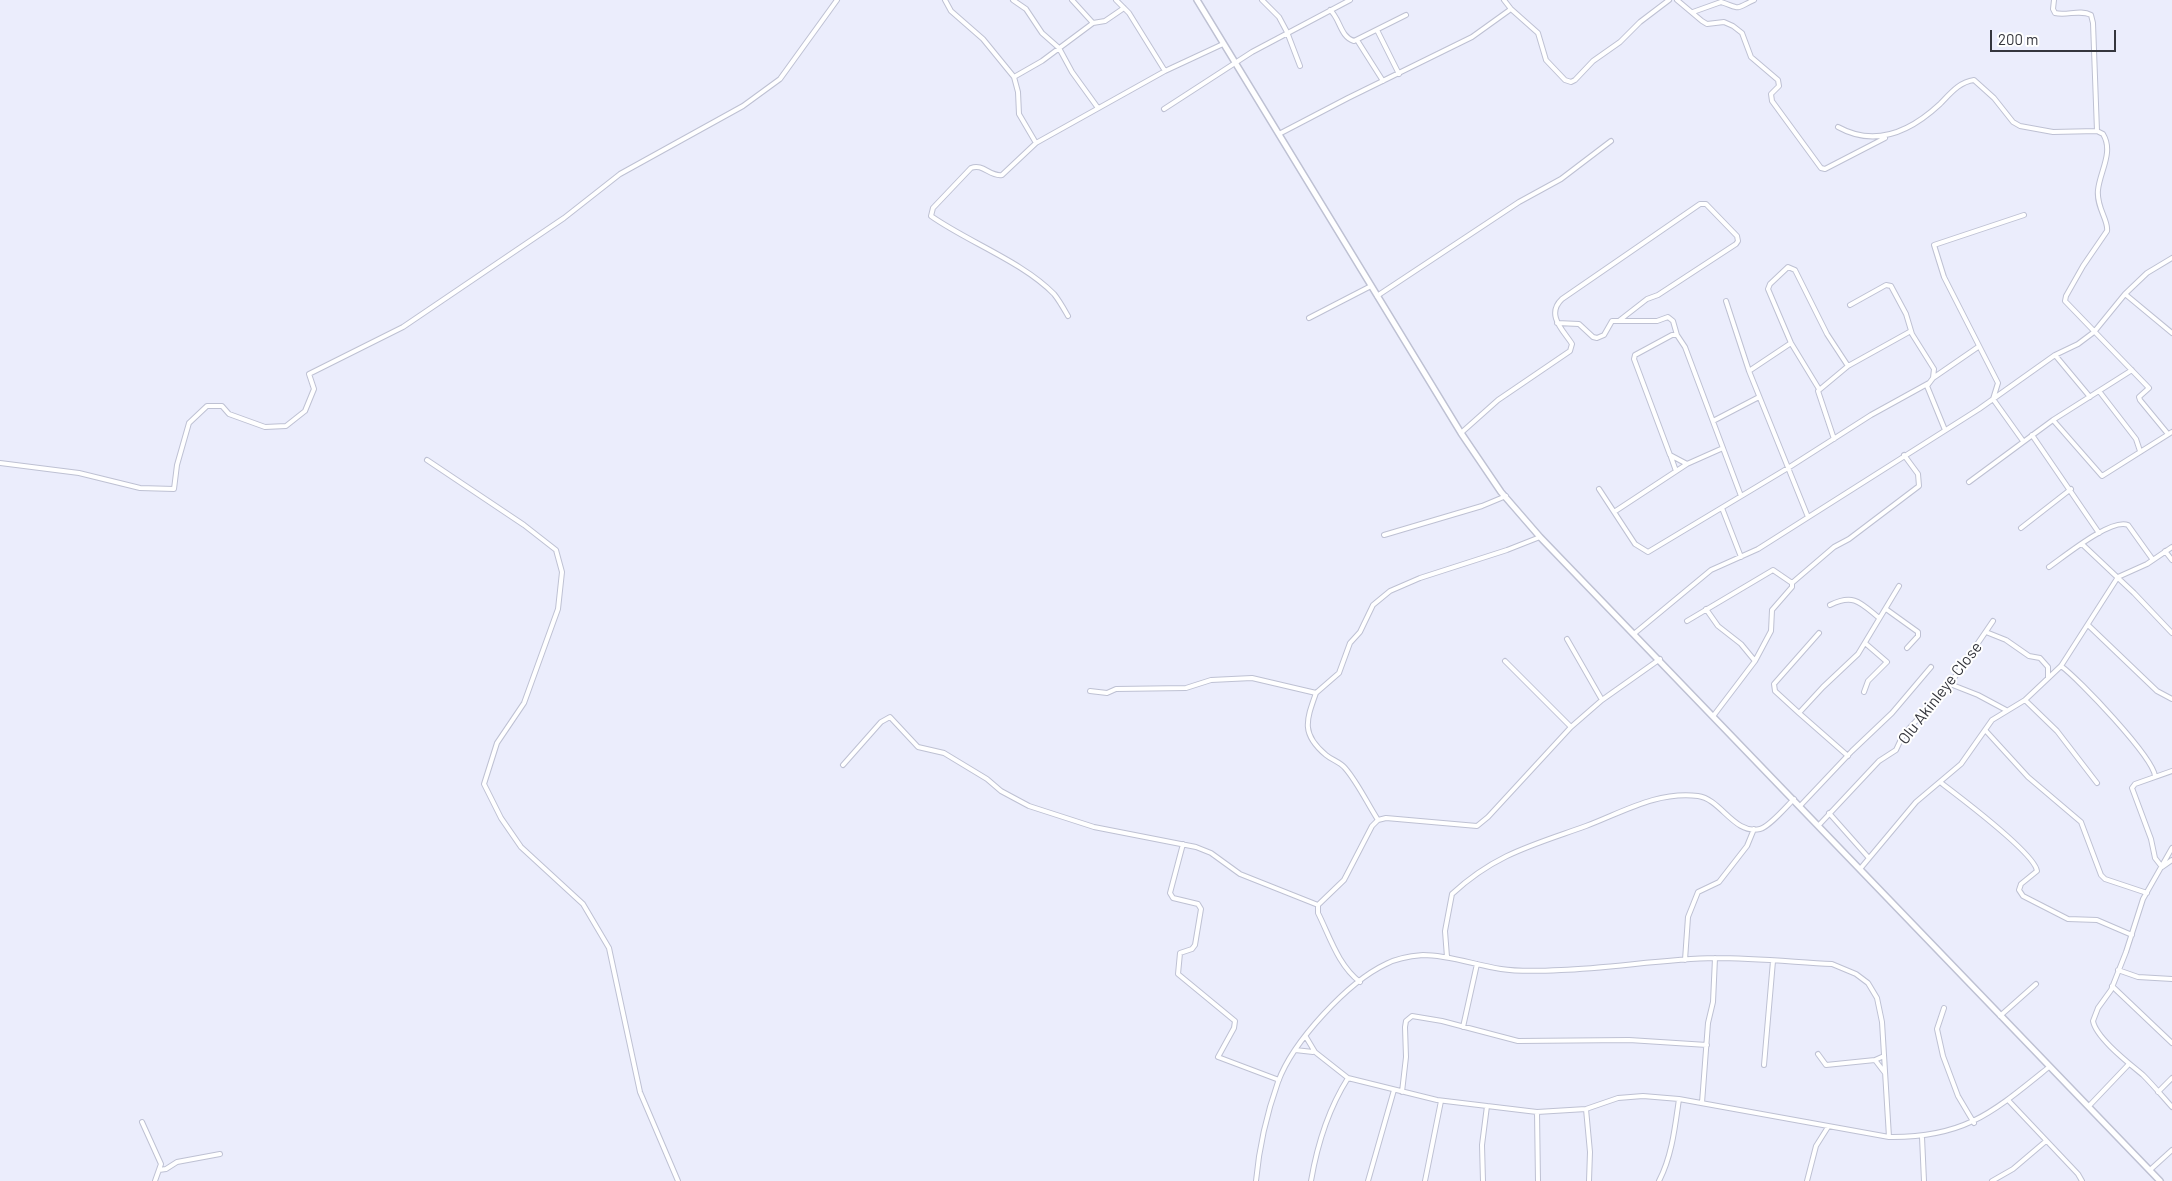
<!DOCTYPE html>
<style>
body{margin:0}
#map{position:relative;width:2172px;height:1181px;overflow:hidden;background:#ebedfc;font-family:Barlow,sans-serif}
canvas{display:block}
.scale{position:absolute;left:1990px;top:30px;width:126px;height:22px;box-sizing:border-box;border:2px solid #35363d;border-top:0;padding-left:6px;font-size:15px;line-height:18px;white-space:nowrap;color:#35363d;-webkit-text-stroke:4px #fff;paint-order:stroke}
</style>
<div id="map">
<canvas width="2172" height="1181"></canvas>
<div class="scale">200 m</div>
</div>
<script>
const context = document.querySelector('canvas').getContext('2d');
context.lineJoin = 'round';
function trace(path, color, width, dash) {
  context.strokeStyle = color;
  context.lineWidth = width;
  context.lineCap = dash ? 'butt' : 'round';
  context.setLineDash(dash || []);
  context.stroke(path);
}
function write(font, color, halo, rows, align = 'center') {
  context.font = font + ' Barlow,sans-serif';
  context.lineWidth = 4;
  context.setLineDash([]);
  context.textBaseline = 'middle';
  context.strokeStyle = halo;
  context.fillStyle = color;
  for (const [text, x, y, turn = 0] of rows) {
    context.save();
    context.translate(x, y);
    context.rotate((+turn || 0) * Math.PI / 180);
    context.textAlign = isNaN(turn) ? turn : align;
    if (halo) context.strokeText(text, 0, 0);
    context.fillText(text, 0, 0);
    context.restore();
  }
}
const minor = new Path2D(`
 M 945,0 L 951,11 L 983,39 L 1014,77 L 1018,92 L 1019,114 L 1036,143
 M 1013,0 L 1026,9 L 1042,33 L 1059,48 L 1072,72 L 1098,108
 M 1072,0 L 1093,23 L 1105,21 L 1124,8
 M 1116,0 L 1129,13 L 1165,71
 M 1262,0 L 1279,17 L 1287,32 L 1300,66
 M 1504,0 L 1511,9 L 1538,33 L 1546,60 L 1565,80 L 1571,82 L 1575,80 L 1593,61 L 1620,42 L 1640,22 L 1669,0
 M 1677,0 L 1702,21 L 1707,24 L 1724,22 L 1733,26 L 1742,33 L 1751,57 L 1778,80 L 1779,86 L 1771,94 L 1772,101 L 1821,168 L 1825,169 L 1885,138
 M 2054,0 L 2053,9 L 2055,13 C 2067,16 2080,9 2091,15 L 2093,23 L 2097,131
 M 1330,10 C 1340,18 1340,37 1354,41 L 1406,15
 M 1693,12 L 1721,2 C 1742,9 1733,10 1754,0
 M 1377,30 L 1399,74
 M 1357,40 L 1383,81
 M 1014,77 L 1042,61 L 1093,23
 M 1164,109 L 1252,52 L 1350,0
 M 1838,127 C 1876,148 1911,131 1940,104 C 1950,94 1959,82 1974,80 L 1994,98 L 2013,122 L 2020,126 L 2053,132 L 2097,131 L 2103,134 C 2114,152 2100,171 2098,190 C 2096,207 2109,221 2107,231 L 2083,266 L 2066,296 L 2065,301 L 2149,388 L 2139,397 L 2140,400 L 2168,434
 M 1279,134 L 1348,98 L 1472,37 L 1511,9
 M 2125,294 L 2172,333
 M 1377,296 L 1519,202 L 1561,179 L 1611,141
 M 1726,301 L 1749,371 L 1808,517
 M 1850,305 L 1886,285 L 1891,286 L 1906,314 L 1912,334 L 1934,369 L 1933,378 L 1927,386 L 1945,430
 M 1068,316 C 1064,309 1059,300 1054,294 C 1023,262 968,242 931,216 L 933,208 L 971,168 C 983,163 990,177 1002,175 L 1036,143 L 1165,71 L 1223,44
 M 1309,318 L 1371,286
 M 1557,323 L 1579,324 L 1593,337 L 1597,338 L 1604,335 L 1612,321 L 1657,321 L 1668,317 L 1673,321 L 1677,335
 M 2055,355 L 2090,397
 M 1749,371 L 1791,343
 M 1933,378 L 1978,347
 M 1819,389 L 1791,343 L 1768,289 L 1770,284 L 1788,267 L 1795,270 L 1827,334 L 1848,366
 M 2099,391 L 2136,439 L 2140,451
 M 2053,420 L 2102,476 L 2172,432
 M 1713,421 L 1759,397
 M 1461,433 L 1498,400 L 1570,351 L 1572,344 C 1564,331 1545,315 1562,299 L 1700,204 L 1706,204 L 1737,236 L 1738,241 L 1736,244 L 1658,295 L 1647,299 L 1620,320
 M 2032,435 L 2099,533
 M 1834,439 L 1818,391 L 1848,366 L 1911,331
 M 2023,441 L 1993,399 L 1998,383 L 1944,277 L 1934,245 L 2024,215
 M 1723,448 L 1687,464 L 1670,455 L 1634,359 L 1635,355 L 1672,335 L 1677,335 L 1685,347 L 1741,496
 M 1671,457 L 1676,471
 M 427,460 L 524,525 L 556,550 L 562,572 L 558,609 L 524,703 L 497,743 L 484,784 L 501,818 L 521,847 L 583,904 L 609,948 L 640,1092 L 678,1181
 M 0,463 L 79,473 L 140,488 L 174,489 L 177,465 L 189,423 L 207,406 L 222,406 L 229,414 L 265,427 L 286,426 L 305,411 L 314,389 L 309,374 L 403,327 L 564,218 L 620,174 L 743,106 L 780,79 L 837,0
 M 1969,482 L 2053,420 L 2132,370
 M 1599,489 L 1635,544 L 1648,552 L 1788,468 L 1871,415 L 1929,383
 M 1722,508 L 1741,557
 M 1614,512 L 1687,464
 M 2021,528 L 2071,489
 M 1384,535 L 1482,506 L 1506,496
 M 2082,544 L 2134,593 L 2172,633
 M 2165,551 L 2172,560
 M 2049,567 C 2065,556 2111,518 2128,525 L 2153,560
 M 1830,605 C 1854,593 1861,603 1879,618
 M 1706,609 L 1718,626 L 1741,644 L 1755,661
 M 1886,609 L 1918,632 L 1918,636 L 1907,648
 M 1687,621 L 1773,570 L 1792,583
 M 2088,625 L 2157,691 L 2172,699
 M 1986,632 L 2006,640 L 2029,656 L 2040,658 L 2048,667 L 2048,678
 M 1635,633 L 1711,570 L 1758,549 L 1979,409 L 2055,355 L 2078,344 L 2094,332 L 2125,294 L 2147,273 L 2172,258
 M 1567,639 L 1602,700
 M 1505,661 L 1571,727
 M 2061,666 C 2079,679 2153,757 2155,776
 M 1950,684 L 1978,695 L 2006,710
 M 1090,691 L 1107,693 L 1116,689 L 1186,688 L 1211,680 L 1252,678 L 1316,693 L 1339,673 L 1350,643 L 1360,632 L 1373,605 L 1390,591 L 1420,578 L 1507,550 L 1540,537
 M 1864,692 L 1868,681 L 1887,662 L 1865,643
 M 1316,693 C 1306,721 1301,734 1326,755 C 1332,760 1340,762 1345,768 C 1358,783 1367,803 1378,820
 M 2025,700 L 2057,731 L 2097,783
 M 1799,713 L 1775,691 L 1774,684 L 1819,633
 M 1714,715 L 1755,661 L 1771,631 L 1772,610 L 1792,587 L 1792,583 L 1834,547 L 1849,539 L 1919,486 L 1918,474 L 1904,455
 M 1986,731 L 2028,777 L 2081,822 L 2101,875 L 2105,879 L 2147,893
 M 1848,756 L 1799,713 L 1823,687 L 1858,654 L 1899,586
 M 843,765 L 881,722 L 890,717 L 918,747 L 944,753 L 987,779 L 1001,791 L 1029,806 L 1094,827 L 1196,847 L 1211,853 L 1240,874 L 1318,905
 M 2172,771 L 2135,784 L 2132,788 L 2151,839 L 2155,858 L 2162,867 L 2172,860
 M 1940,782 C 1957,795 2035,853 2037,871 L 2021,884 L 2019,890 L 2023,896 L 2068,919 L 2097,920 L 2132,935
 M 1800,806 L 1852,751 L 1892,713 L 1931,667
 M 1829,813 L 1868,857
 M 1819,825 L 1879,761 L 1896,750 L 1903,735 L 1950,684 L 1993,621
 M 1183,844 L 1170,893 L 1173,898 L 1198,904 L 1201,909 L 1195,945 L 1192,949 L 1180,953 L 1178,974 L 1235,1021 L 1234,1028 L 1218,1057 L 1279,1080
 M 2172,848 L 2143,899 L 2126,952 L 2111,990 L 2098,1008 L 2093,1021 C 2096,1038 2130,1064 2143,1075 C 2153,1085 2163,1097 2172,1107
 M 1860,869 L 1916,802 L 1961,764 L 1992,720 L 2025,700 L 2061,666 L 2118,577 L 2147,564 L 2172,547
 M 1447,957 L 1445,931 L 1452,894 C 1495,854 1533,845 1586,826 C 1623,812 1657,791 1698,796 C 1721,799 1734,835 1760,829 C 1769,827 1786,807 1794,799
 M 1685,960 L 1688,917 L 1698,892 L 1719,882 L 1747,846 L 1754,829
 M 2118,970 L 2138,977 L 2172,979
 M 1360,982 C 1338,965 1330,937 1318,913 L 1318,905 L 1344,880 L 1372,826 L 1378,820 L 1386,818 L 1477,826 L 1488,817 L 1571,727 L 1602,700 L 1660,659
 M 2112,986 L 2172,1043
 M 1944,1008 L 1937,1029 L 1943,1056 L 1958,1096 L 1974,1123
 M 2000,1016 L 2036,984
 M 1463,1027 L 1477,964
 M 1306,1037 L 1315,1052 L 1348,1078 L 1437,1100 L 1537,1112 L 1586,1109 L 1618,1098 L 1643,1096 L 1679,1099 L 1889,1137 C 1965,1138 1993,1112 2049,1067
 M 1295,1050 L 1313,1052
 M 1818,1054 L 1826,1065 L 1875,1060 L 1884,1056
 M 1875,1060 L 1885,1073
 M 1764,1065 L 1773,961
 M 1402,1092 L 1406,1057 L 1405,1027 L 1406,1021 L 1412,1016 L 1442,1021 L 1518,1041 L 1629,1040 L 1707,1045
 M 2158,1092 L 2172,1078
 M 2008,1100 L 2078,1174 L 2082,1181
 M 1702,1103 L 1708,1023 L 1713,1002 L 1715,958
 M 2089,1106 L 2129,1064
 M 1586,1109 L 1590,1152 L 1589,1181
 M 1537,1112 L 1538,1181
 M 142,1122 L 161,1164 L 155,1181
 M 1922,1137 L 1924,1181
 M 159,1170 L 166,1169 L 177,1162 L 220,1154
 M 2150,1170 L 2172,1150
 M 1256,1181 C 1259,1148 1267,1113 1278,1082 C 1293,1041 1348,982 1386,964 C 1397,958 1411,956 1423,955 C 1449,955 1475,965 1501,969 C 1520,972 1542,971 1561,970 C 1612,968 1664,959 1715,958 C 1754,958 1794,962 1832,964 L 1856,974 L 1868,983 L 1877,998 L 1882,1022 L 1889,1137
 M 1311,1181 C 1317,1146 1329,1108 1348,1078
 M 1368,1181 L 1394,1090
 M 1425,1181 L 1441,1101
 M 1483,1181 L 1482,1145 L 1487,1106
 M 1659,1181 C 1672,1156 1675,1127 1679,1099
 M 1807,1181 L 1816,1146 L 1828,1127
 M 1992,1181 L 2013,1169 L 2046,1141`);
const secondary = new Path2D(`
 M 1197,0 L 1461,433 L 1501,492 L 1540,537 L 2160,1181`);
trace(minor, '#bec1d3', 6);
trace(secondary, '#bec1d3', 8);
trace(minor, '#fff', 4);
trace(secondary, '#fff', 5);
write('16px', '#35363d', '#fff', [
 ["Olu Akinleye Close",1940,693,-52]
]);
</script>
